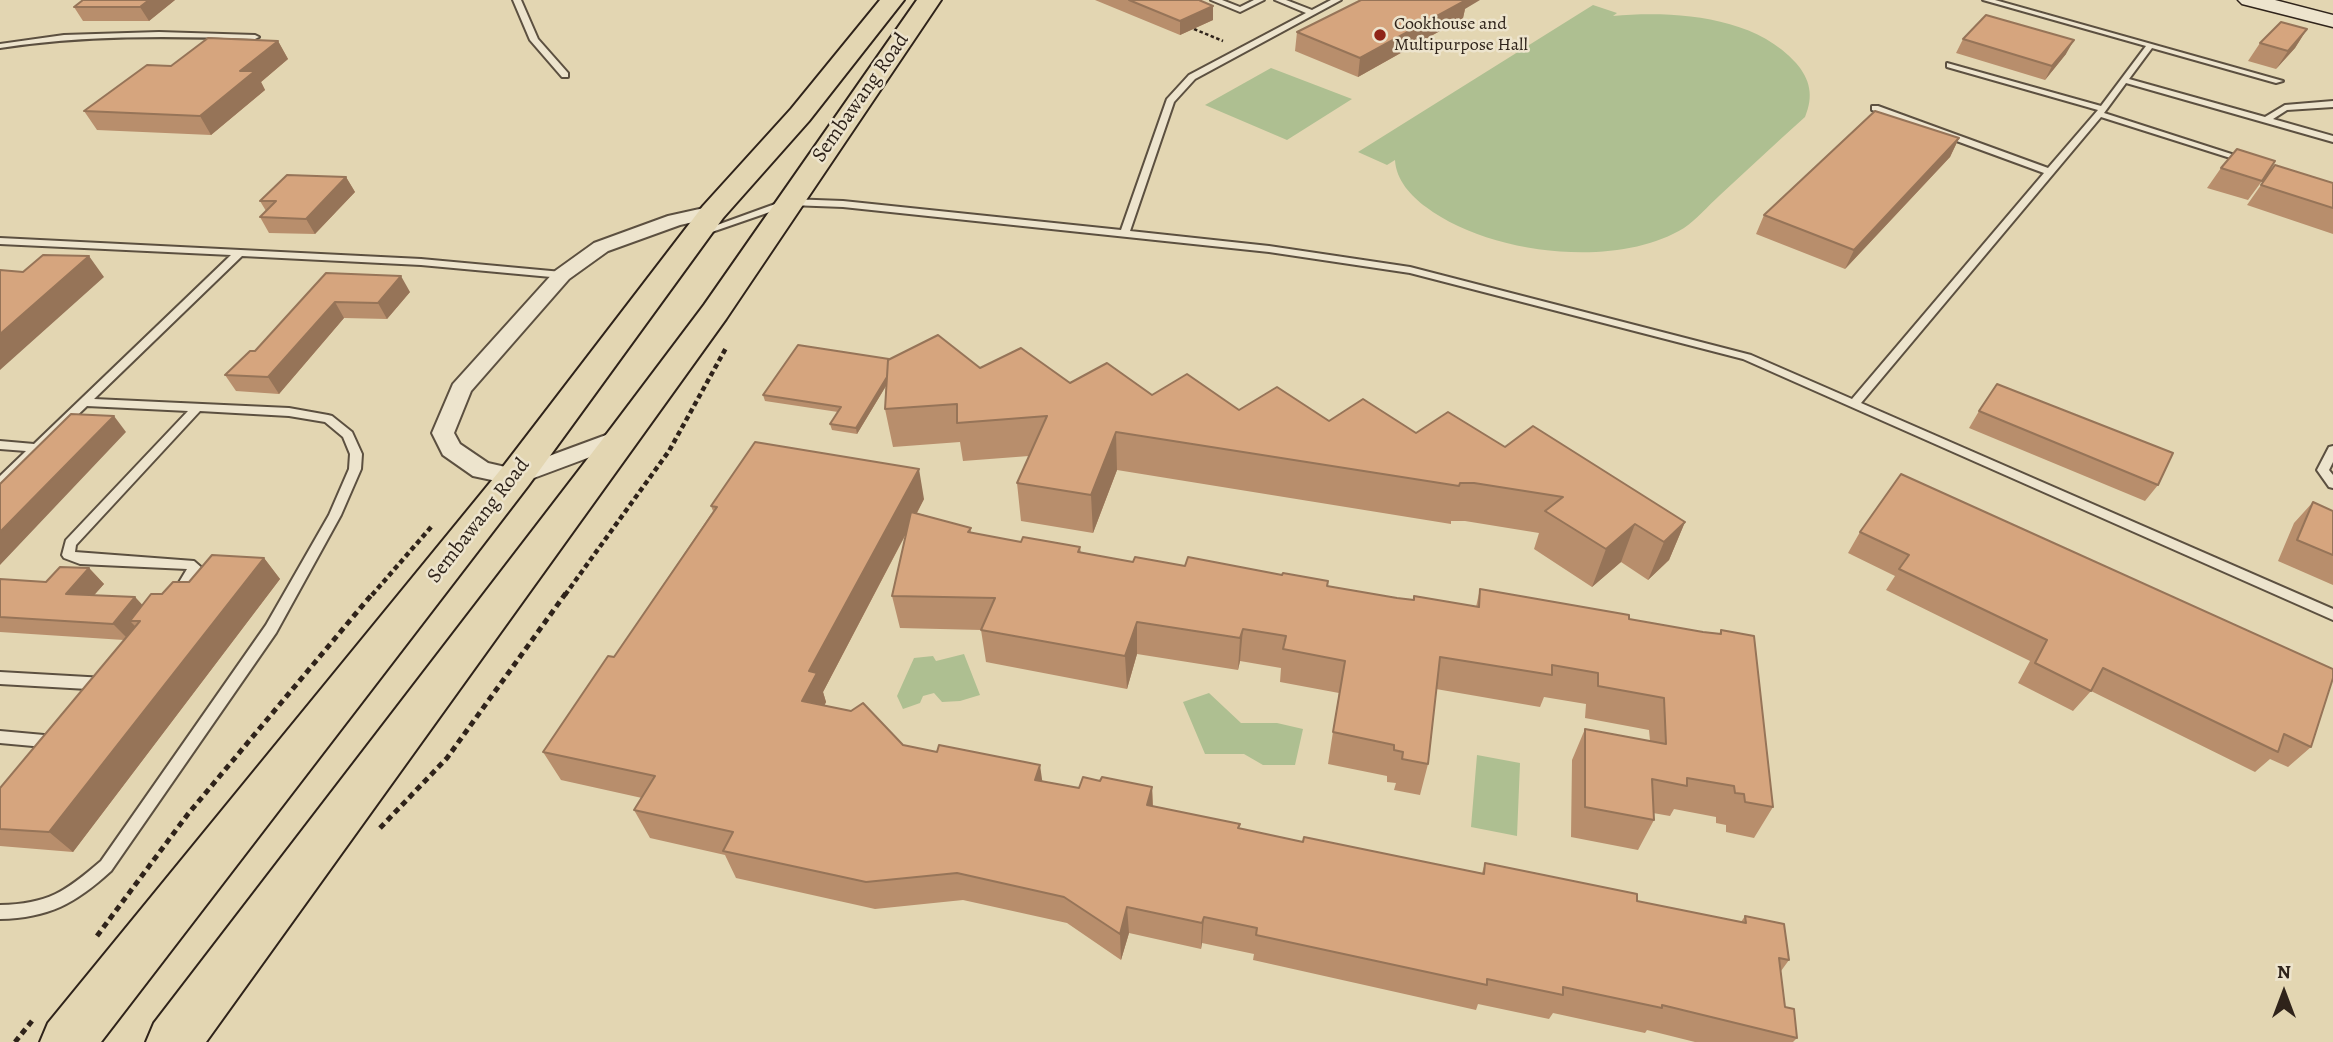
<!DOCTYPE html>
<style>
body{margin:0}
#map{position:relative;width:2333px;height:1042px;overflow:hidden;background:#e3d6b2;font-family:Alegreya,serif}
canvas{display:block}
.north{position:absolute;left:2249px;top:958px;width:70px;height:70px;-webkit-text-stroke:5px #ede4cd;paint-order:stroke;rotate:0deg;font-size:19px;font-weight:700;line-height:28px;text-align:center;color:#2f231a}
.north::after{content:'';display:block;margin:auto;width:24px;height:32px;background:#2f231a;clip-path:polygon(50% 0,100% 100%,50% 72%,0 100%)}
</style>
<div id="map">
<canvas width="2333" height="1042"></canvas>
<div class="north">N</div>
</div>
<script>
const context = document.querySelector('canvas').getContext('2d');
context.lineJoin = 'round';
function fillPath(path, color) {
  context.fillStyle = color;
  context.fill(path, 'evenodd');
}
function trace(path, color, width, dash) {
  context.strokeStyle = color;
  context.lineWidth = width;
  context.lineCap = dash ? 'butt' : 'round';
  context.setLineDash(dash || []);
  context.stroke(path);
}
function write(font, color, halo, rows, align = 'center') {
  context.font = font + ' Alegreya,serif';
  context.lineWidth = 5;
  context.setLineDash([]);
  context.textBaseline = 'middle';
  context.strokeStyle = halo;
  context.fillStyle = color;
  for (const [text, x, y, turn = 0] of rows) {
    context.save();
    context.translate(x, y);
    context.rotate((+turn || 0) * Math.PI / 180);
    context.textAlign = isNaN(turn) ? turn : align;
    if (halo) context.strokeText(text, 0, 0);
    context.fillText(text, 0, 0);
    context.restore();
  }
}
fillPath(new Path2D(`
 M 1593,5 L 1617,13 L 1613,16 C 1672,11 1753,15 1796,63 C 1810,79 1814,96 1805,117 C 1776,143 1748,169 1719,196 C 1708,206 1696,220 1684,228 C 1616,270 1488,254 1426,207 C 1411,196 1396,180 1395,160 L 1387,165 L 1358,152 Z
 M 1271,68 L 1352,99 L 1287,140 L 1205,105 Z
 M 964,654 L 980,695 L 960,701 L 942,702 L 934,693 L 923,696 L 920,703 L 903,709 L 897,696 L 914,658 L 933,656 L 936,661 Z
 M 1209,693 L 1241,723 L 1277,723 L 1303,729 L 1295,765 L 1263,765 L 1244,754 L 1205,754 L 1183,702 Z
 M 1477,755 L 1520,763 L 1517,836 L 1471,827 Z`), '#aebf91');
const lane = new Path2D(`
 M 513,0 L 521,0 L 538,39 L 568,73 L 568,77 L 562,77 L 530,40 Z
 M 1211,0 L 1222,0 L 1240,7 L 1254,0 L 1264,0 L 1240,12 Z
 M 1275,0 L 1286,0 L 1312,10 L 1331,0 L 1341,0 L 1195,79 L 1174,102 L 1130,231 L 1269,246 L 1410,267 L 1751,355 L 1852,399 L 2044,173 L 1872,110 L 1872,106 L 1878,106 L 2048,168 L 2098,110 L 1947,67 L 1947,63 L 2101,106 L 2146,46 L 1983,0 L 1995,0 L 2283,81 L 2276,83 L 2152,48 L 2129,79 L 2265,117 L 2285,105 L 2333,101 L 2333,107 L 2287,110 L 2273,119 L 2333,136 L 2333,142 L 2126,83 L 2104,113 L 2250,160 L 2243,162 L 2101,117 L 1861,403 L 2333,609 L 2333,620 L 1743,359 L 1410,273 L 1269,252 L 843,207 L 790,205 L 706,234 L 700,234 L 698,232 L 789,199 L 843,201 L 1121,230 L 1167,99 L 1189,75 L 1306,13 Z
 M 159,32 L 255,35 L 259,37 L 255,39 C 169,36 85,35 0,48 L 0,44 L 64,35 Z
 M 0,238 L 421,259 L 562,272 L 567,275 L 562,278 L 421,265 L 242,256 L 94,399 L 289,408 L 328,415 L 332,416 L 352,432 L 362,454 L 361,469 L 341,515 L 276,633 L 111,871 C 76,903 49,918 0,919 L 0,905 C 48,904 65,892 101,861 L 266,625 L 329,515 L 349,469 L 350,454 L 343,437 L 325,422 L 289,416 L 200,411 L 76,545 L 75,552 L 194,561 L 202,568 L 183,597 L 173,597 L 172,594 L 187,569 L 80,564 L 64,558 L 62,555 L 66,540 L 188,411 L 87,406 L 4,486 L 0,487 L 0,476 L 26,451 L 0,449 L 0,441 L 34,444 L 231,255 L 0,244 Z
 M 2333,446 L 2333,462 L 2329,470 L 2333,475 L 2333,488 L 2329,487 L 2317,470 L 2329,447 Z
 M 0,672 L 105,678 L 110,680 L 112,684 L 110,688 L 105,690 L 0,684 Z
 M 0,731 L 55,736 L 60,738 L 62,742 L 60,746 L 55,748 L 0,743 Z`);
const street = new Path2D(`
 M 713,206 L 722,212 L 720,216 L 680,225 L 608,251 L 569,279 L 471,391 L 454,433 L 460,444 L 488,463 L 514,469 L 625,428 L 633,431 L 636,436 L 633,441 L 515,485 L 473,476 L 443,455 L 432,433 L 453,384 L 555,271 L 594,243 L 668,216 Z`);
const secondary = new Path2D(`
 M 2238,0 L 2275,0 L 2333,15 L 2333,27 L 2242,4 Z`);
const primary = new Path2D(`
 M 880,0 L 904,0 L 809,121 L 723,218 L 528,486 L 101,1042 L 40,1042 L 48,1023 L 502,468 L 703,206 L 791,109 Z
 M 917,0 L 941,0 L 726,319 L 206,1042 L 146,1042 L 154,1023 L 612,427 L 704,305 Z`);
trace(lane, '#5c5040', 4);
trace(street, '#5c5040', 4);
trace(secondary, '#2f231a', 3);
trace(primary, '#2f231a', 4);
trace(new Path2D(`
 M 1194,29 L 1223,41`), '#2f231a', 2.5, [3.5, 2.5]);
trace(new Path2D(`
 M 372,595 L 432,526
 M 565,595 L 669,451 L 726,348`), '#2f231a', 4.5, [5, 3.5]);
trace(new Path2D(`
 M 380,828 L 447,758 L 566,593
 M 97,936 L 188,814 L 373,593
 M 15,1042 L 32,1021`), '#2f231a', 5, [6, 4.5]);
fillPath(lane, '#ede4cd');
fillPath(street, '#ede4cd');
fillPath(secondary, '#ede4cd');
fillPath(primary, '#e3d6b2');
fillPath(new Path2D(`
 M 175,0 L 149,21 L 83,21 L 74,7 Z
 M 1095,0 L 1199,0 L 1213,20 L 1180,35 Z
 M 1465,9 L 1463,18 L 1358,77 L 1295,51 L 1297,32 Z
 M 2307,29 L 2295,48 L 2276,69 L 2248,61 L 2260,43 Z
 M 1963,39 L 2066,54 L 2045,80 L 1956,53 Z
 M 278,41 L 288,59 L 261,82 L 265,90 L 211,135 L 97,130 L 84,111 L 171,66 Z
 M 1959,138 L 1950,157 L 1845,269 L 1756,234 L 1764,215 Z
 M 2275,165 L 2333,183 L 2333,234 L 2247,205 Z
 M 2221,168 L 2262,181 L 2248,200 L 2207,188 Z
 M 346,177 L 355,192 L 315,234 L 269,233 L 260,217 L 266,211 L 260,201 Z
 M 326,273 L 410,292 L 387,319 L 344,318 L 279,394 L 236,391 L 225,375 L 255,351 Z
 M 889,359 L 980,368 L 1070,383 L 1152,395 L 1239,410 L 1416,433 L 1505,447 L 1685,522 L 1669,560 L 1648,580 L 1621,562 L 1592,587 L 1534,549 L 1539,533 L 1465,521 L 1451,521 L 1451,524 L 1117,470 L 1093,533 L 1021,521 L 1017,483 L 1029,456 L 963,461 L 960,442 L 893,447 L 885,409 L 886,386 L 857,434 L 832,430 L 830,424 L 838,412 L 765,401 L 763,395 Z
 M 1979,411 L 2158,485 L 2145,501 L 1969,428 Z
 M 924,499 L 917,513 L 971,528 L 971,533 L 1021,542 L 1080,547 L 1081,553 L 1133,562 L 1185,566 L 1327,586 L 1397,598 L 1476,607 L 1480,589 L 1629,619 L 1703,632 L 1719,634 L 1721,630 L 1773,807 L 1754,838 L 1726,832 L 1726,825 L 1716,823 L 1716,817 L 1674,809 L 1670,816 L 1653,813 L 1654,820 L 1638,850 L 1571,837 L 1572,760 L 1585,729 L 1650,741 L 1649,730 L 1585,718 L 1586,704 L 1544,697 L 1540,707 L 1436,689 L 1428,764 L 1420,795 L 1394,790 L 1396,783 L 1387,782 L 1387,776 L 1328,764 L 1339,693 L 1280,682 L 1281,668 L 1240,661 L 1238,670 L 1137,654 L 1127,689 L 986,662 L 981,630 L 900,628 L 892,596 L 906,534 L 823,692 L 826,702 L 824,706 L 903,745 L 1042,781 L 1079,788 L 1100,781 L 1152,787 L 1153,806 L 1240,824 L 1239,828 L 1303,842 L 1482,873 L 1485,863 L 1637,901 L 1741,922 L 1745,916 L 1789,960 L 1781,971 L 1785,1007 L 1797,1038 L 1793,1042 L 1695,1042 L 1647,1030 L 1645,1033 L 1553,1013 L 1549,1019 L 1478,1004 L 1476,1010 L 1253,960 L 1254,954 L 1202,943 L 1201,949 L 1129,933 L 1121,960 L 1067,923 L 963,900 L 875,909 L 736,878 L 725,855 L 650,838 L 634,810 L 642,798 L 561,780 L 543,752 L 614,657 L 713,511 L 711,506 Z
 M 2313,502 L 2333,511 L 2333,585 L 2278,561 L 2294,523 Z
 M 1860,532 L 2311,747 L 2288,767 L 2270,759 L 2255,772 L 2091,691 L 2073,711 L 2018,683 L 2030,661 L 1886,590 L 1895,576 L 1848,553 Z
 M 264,558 L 280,579 L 73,852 L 0,846 L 0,788 L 124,640 L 0,632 L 0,579 L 46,582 L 89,568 L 104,584 L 94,595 L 135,597 L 142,605 L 162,594 L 189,582 Z`), '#b88e6c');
fillPath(new Path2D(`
 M 149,0 L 175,0 L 149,21 L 140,7 Z
 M 1457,0 L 1480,0 L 1465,9 L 1463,18 L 1358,77 L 1360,58 Z
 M 1213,6 L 1213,20 L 1180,35 L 1180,21 Z
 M 2307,29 L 2295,48 L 2276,69 L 2288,51 Z
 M 2074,40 L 2066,54 L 2045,80 L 2052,66 Z
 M 278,41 L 288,59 L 261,82 L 265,90 L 211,135 L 200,116 L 240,71 Z
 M 1959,138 L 1950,157 L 1845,269 L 1854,250 Z
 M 346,177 L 355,192 L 315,234 L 306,219 Z
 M 89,256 L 104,277 L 0,370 L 0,334 Z
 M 401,276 L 410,292 L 387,319 L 378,303 Z
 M 335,302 L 344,318 L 279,394 L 268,377 Z
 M 897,360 L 898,366 L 857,434 L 856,428 Z
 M 114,416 L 126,432 L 0,565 L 0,532 Z
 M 1116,432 L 1117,470 L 1093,533 L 1091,495 Z
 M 919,469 L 924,499 L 823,692 L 826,702 L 812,730 L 802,701 L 809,671 Z
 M 1685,522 L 1669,560 L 1648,580 L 1664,542 Z
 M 1635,524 L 1621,562 L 1592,587 L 1606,549 Z
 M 264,558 L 280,579 L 73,852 L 49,832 Z
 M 89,568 L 104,584 L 81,610 L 66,594 Z
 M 135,597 L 150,613 L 140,621 L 130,621 L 138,629 L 129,640 L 113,624 Z
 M 1137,622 L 1137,654 L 1127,689 L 1125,656 Z
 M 1243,629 L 1240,661 L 1238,670 L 1240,638 Z
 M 1040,765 L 1044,793 L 1035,780 Z
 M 1152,787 L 1153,815 L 1147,805 Z
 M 1127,907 L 1129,933 L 1121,960 L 1120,934 Z
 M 1204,917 L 1202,943 L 1201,949 L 1202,923 Z`), '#967458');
const building = new Path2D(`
 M 83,0 L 149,0 L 140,7 L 74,7 Z
 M 1129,0 L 1199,0 L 1213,6 L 1180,21 Z
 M 1361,0 L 1466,0 L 1360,58 L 1297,32 Z
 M 1986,15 L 2074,40 L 2052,66 L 1963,39 Z
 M 2281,22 L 2307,29 L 2288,51 L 2260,43 Z
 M 208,38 L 278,41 L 240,71 L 255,71 L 200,116 L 84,111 L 147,65 L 171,66 Z
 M 1875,111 L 1959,138 L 1854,250 L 1764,215 Z
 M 2237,149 L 2275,161 L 2262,181 L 2221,168 Z
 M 2275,165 L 2333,183 L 2333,208 L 2261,185 Z
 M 287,175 L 346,177 L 306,219 L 260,217 L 276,201 L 260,201 Z
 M 43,255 L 89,256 L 0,334 L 0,270 L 23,272 Z
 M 326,273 L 401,276 L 378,303 L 335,302 L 268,377 L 225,375 L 250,351 L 255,351 Z
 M 938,335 L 980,368 L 1021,348 L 1070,383 L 1107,363 L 1152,395 L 1187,374 L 1239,410 L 1277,387 L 1329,421 L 1363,399 L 1416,433 L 1448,412 L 1505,447 L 1533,426 L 1685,522 L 1664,542 L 1635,524 L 1606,549 L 1545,511 L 1563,497 L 1474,483 L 1460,483 L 1459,486 L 1116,432 L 1091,495 L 1017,483 L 1047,416 L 957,423 L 957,404 L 885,409 L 888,360 Z
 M 798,345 L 889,359 L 888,360 L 887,377 L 856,428 L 830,424 L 841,407 L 763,395 Z
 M 1997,384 L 2173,453 L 2158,485 L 1979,411 Z
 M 71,414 L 114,416 L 0,532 L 0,484 Z
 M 755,442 L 919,469 L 809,671 L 817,673 L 802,701 L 851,711 L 863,703 L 903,745 L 937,752 L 939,745 L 1040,765 L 1035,780 L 1079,788 L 1083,777 L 1100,781 L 1102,777 L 1152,787 L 1147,805 L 1240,824 L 1238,828 L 1303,842 L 1304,837 L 1484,874 L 1485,863 L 1637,894 L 1637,901 L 1746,923 L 1745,916 L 1784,924 L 1789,960 L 1779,958 L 1785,1007 L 1794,1009 L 1797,1038 L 1662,1005 L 1662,1008 L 1563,987 L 1563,995 L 1487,979 L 1487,985 L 1256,935 L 1257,928 L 1204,917 L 1202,923 L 1127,907 L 1120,934 L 1064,897 L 957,873 L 866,882 L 723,851 L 733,832 L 634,810 L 655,776 L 543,752 L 608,656 L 614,657 L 717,507 L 711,506 Z
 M 1901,474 L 2333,669 L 2333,678 L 2311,747 L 2284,734 L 2278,752 L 2103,668 L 2091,691 L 2035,663 L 2047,640 L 1899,569 L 1909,555 L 1860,532 Z
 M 2313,502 L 2333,511 L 2333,555 L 2297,540 Z
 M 911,512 L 971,528 L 968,532 L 1021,542 L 1023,537 L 1080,547 L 1078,552 L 1133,562 L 1135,557 L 1185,566 L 1188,557 L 1282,575 L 1283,573 L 1328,581 L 1327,586 L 1397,598 L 1414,600 L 1414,596 L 1479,607 L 1480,589 L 1629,615 L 1629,619 L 1703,632 L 1721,634 L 1721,630 L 1754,636 L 1773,807 L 1745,802 L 1744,794 L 1735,793 L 1734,786 L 1687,778 L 1687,786 L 1652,779 L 1654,820 L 1585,807 L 1585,729 L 1666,744 L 1664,698 L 1598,686 L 1598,673 L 1552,665 L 1552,675 L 1440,657 L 1428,764 L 1402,759 L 1403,752 L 1394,750 L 1394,745 L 1333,732 L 1345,661 L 1283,649 L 1286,636 L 1243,629 L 1240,638 L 1137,622 L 1125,656 L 981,630 L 995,598 L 892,596 Z
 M 212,555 L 264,558 L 49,832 L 0,829 L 0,788 L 140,621 L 130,621 L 151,594 L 162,594 L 173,582 L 189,582 Z
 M 60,567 L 89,568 L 66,594 L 135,597 L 113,624 L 0,617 L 0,579 L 46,582 Z`);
fillPath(building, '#d6a57e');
trace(building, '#967458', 2);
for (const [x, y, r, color] of [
 [1380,35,7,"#8f2418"]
]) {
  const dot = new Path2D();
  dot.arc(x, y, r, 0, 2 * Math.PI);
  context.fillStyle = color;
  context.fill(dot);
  trace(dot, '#ede4cd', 2.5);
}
write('18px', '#2f231a', '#ede4cd', [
 ["Cookhouse and",1394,25],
 ["Multipurpose Hall",1394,46]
], 'left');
write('21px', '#2f231a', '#ede4cd', [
 ["Sembawang Road",861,98,-55],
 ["Sembawang Road",479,521,-52]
]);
</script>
